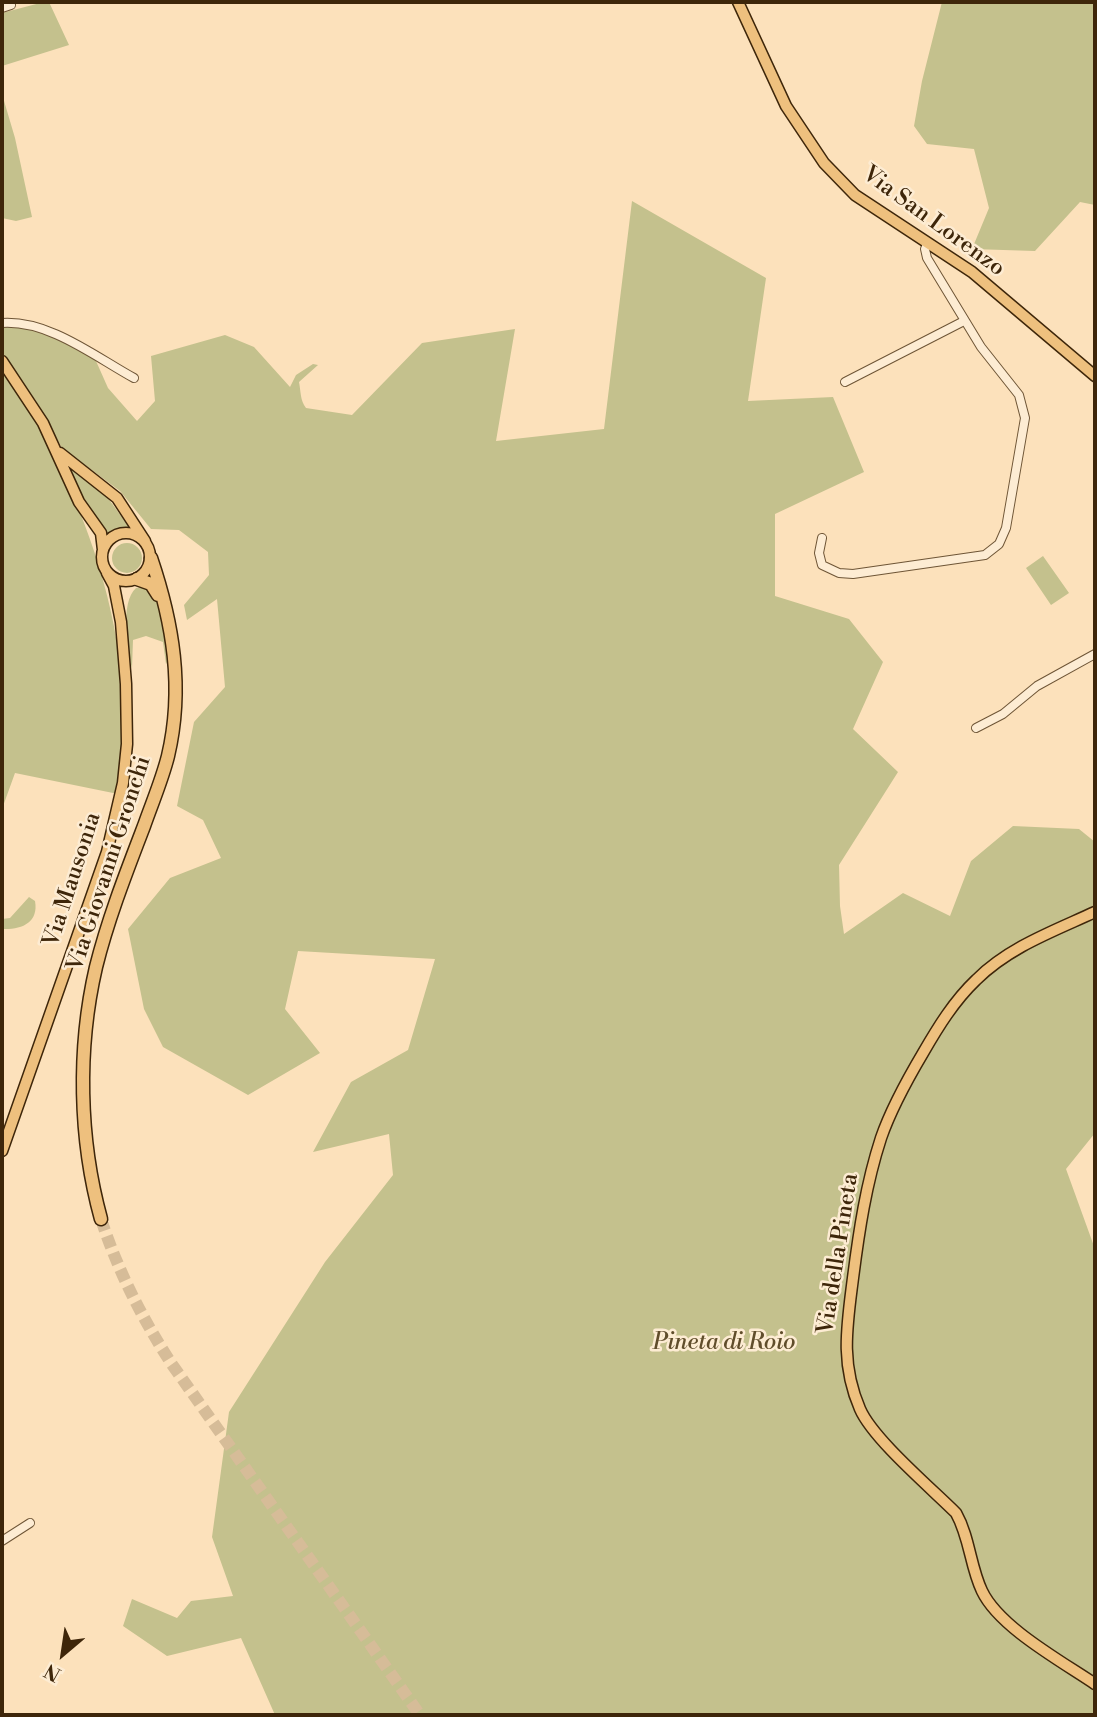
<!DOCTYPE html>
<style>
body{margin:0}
#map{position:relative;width:1097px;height:1717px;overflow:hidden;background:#fce1bb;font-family:"Libre Bodoni",serif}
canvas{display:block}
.frame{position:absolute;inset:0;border:4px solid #3e260a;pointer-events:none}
.north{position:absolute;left:28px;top:1619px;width:70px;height:70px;-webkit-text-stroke:5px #fdecd3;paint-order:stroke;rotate:209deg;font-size:19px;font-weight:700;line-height:28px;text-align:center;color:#3e260a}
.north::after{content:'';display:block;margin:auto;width:24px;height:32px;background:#3e260a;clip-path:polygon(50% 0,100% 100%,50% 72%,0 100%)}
</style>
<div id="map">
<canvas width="1097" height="1717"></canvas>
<div class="frame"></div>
<div class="north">N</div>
</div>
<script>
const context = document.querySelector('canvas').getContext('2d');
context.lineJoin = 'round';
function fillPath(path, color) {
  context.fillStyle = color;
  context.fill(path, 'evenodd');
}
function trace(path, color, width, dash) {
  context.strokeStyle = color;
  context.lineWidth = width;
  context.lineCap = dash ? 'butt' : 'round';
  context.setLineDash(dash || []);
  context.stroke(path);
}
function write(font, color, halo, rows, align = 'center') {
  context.font = font + ' "Libre Bodoni",serif';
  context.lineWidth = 5;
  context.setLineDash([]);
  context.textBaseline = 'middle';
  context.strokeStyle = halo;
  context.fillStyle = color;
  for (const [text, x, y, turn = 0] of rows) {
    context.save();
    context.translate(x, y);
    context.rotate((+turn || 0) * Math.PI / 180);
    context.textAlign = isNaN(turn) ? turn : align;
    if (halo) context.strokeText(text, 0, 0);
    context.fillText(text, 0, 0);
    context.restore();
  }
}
fillPath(new Path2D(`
 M 44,2 L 49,2 L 69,45 L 2,66 L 2,13 Z
 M 942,2 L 1095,2 L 1095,205 L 1080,202 L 1035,251 L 972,249 L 989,208 L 974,149 L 927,144 L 914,126 L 922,81 Z
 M 2,94 L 15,138 L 32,217 L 16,221 L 2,218 Z
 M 632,201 L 766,278 L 748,401 L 833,397 L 864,472 L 775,514 L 775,596 L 849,619 L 883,662 L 853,729 L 898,772 L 839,865 L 840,906 L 844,934 L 903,893 L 950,916 L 971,861 L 1013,826 L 1079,829 L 1095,842 L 1095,1133 L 1066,1169 L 1095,1249 L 1095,1715 L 275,1715 L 241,1638 L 167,1656 L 123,1626 L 132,1599 L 177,1618 L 191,1601 L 233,1596 L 212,1537 L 229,1412 L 325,1262 L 393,1175 L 389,1134 L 313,1152 L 351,1082 L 408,1050 L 435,959 L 298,951 L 285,1009 L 320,1053 L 248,1095 L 163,1047 L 144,1009 L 128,929 L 170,878 L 221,858 L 203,820 L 177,806 L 194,722 L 225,687 L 217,599 L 187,620 L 184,605 L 209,575 L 208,552 L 179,530 L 151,529 L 120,491 L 62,448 L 36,401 L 2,353 L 2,319 L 8,318 L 48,326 L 96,361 L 108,388 L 137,421 L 155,401 L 151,356 L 225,335 L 254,347 L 290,387 L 296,375 L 313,364 L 318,365 L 299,382 C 301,392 300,400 306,408 L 352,415 L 422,343 L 515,329 L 496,441 L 604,429 Z
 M 2,368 C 14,388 28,406 39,426 C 78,497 108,576 119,656 C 126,702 122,749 118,794 L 15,773 L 2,809 Z
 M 67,463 L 105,494 L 132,531 L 122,530 L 109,537 L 74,487 Z
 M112 558a15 15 0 1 1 30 0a15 15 0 1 1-30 0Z
 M 1043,556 L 1069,593 L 1051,605 L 1026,568 Z
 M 146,587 L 157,599 L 170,656 L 166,664 L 163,642 L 146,636 L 133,640 L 132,668 C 127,649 120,602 136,588 Z
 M 29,897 L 35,901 C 39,923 21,930 2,929 L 2,919 L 10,918 Z`), '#c4c18d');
trace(new Path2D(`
 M 101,1219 C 118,1271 142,1318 171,1363 L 420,1715`), '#d6bc98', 12, [12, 6]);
const minor = new Path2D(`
 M 2,8 L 11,5
 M 2,323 C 49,320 94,356 134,378
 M 845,382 L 964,321
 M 822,538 L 819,553 L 822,565 L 839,573 L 853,574 L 985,555 L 999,544 L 1006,528 L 1025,418 L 1019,395 L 981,347 L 927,258 L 925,249 L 927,244
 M 976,728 L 1003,714 L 1037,686 L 1095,654
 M 2,1541 L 30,1523`);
const major = new Path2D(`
 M 738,2 L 786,106 L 824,163 L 855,195 L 972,272 L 1095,376
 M 2,361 L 43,423 L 79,502 L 101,533 L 103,550
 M 60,453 L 117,498 L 145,541
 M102 557a24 24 0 1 1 48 0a24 24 0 1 1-48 0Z
 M 1095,912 C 1054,931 1009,947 976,980 C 954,1001 938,1027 923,1053 C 907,1080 891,1109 881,1138 C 866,1184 859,1231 853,1278 C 847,1326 840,1363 860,1409 C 873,1439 931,1488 956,1513 C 970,1538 970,1566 982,1591 C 999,1627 1061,1661 1095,1684
 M 2,1151 L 107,852 L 123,783 L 127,744 L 126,684 L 121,622 L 114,586 L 107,573`);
const highway = new Path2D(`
 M 137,579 L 151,584 L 158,595
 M 101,1219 C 79,1139 77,1049 96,967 C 108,919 126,873 144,826 C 152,803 162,780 168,756 C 184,688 173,623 151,558`);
trace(minor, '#6e5536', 10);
trace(major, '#3e260a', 13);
trace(highway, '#3e260a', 15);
trace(minor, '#fdecd3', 8);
trace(major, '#eec07e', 10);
trace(highway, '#eec07e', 12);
write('23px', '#3e260a', '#fdecd3', [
 ["Via San Lorenzo",933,222,36],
 ["Via Giovanni Gronchi",110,864,-72],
 ["Via Mausonia",73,880,-72],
 ["Via della Pineta",839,1254,-81]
]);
write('italic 23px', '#604d2b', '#fdecd3', [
 ["Pineta di Roio",724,1343]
]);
</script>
